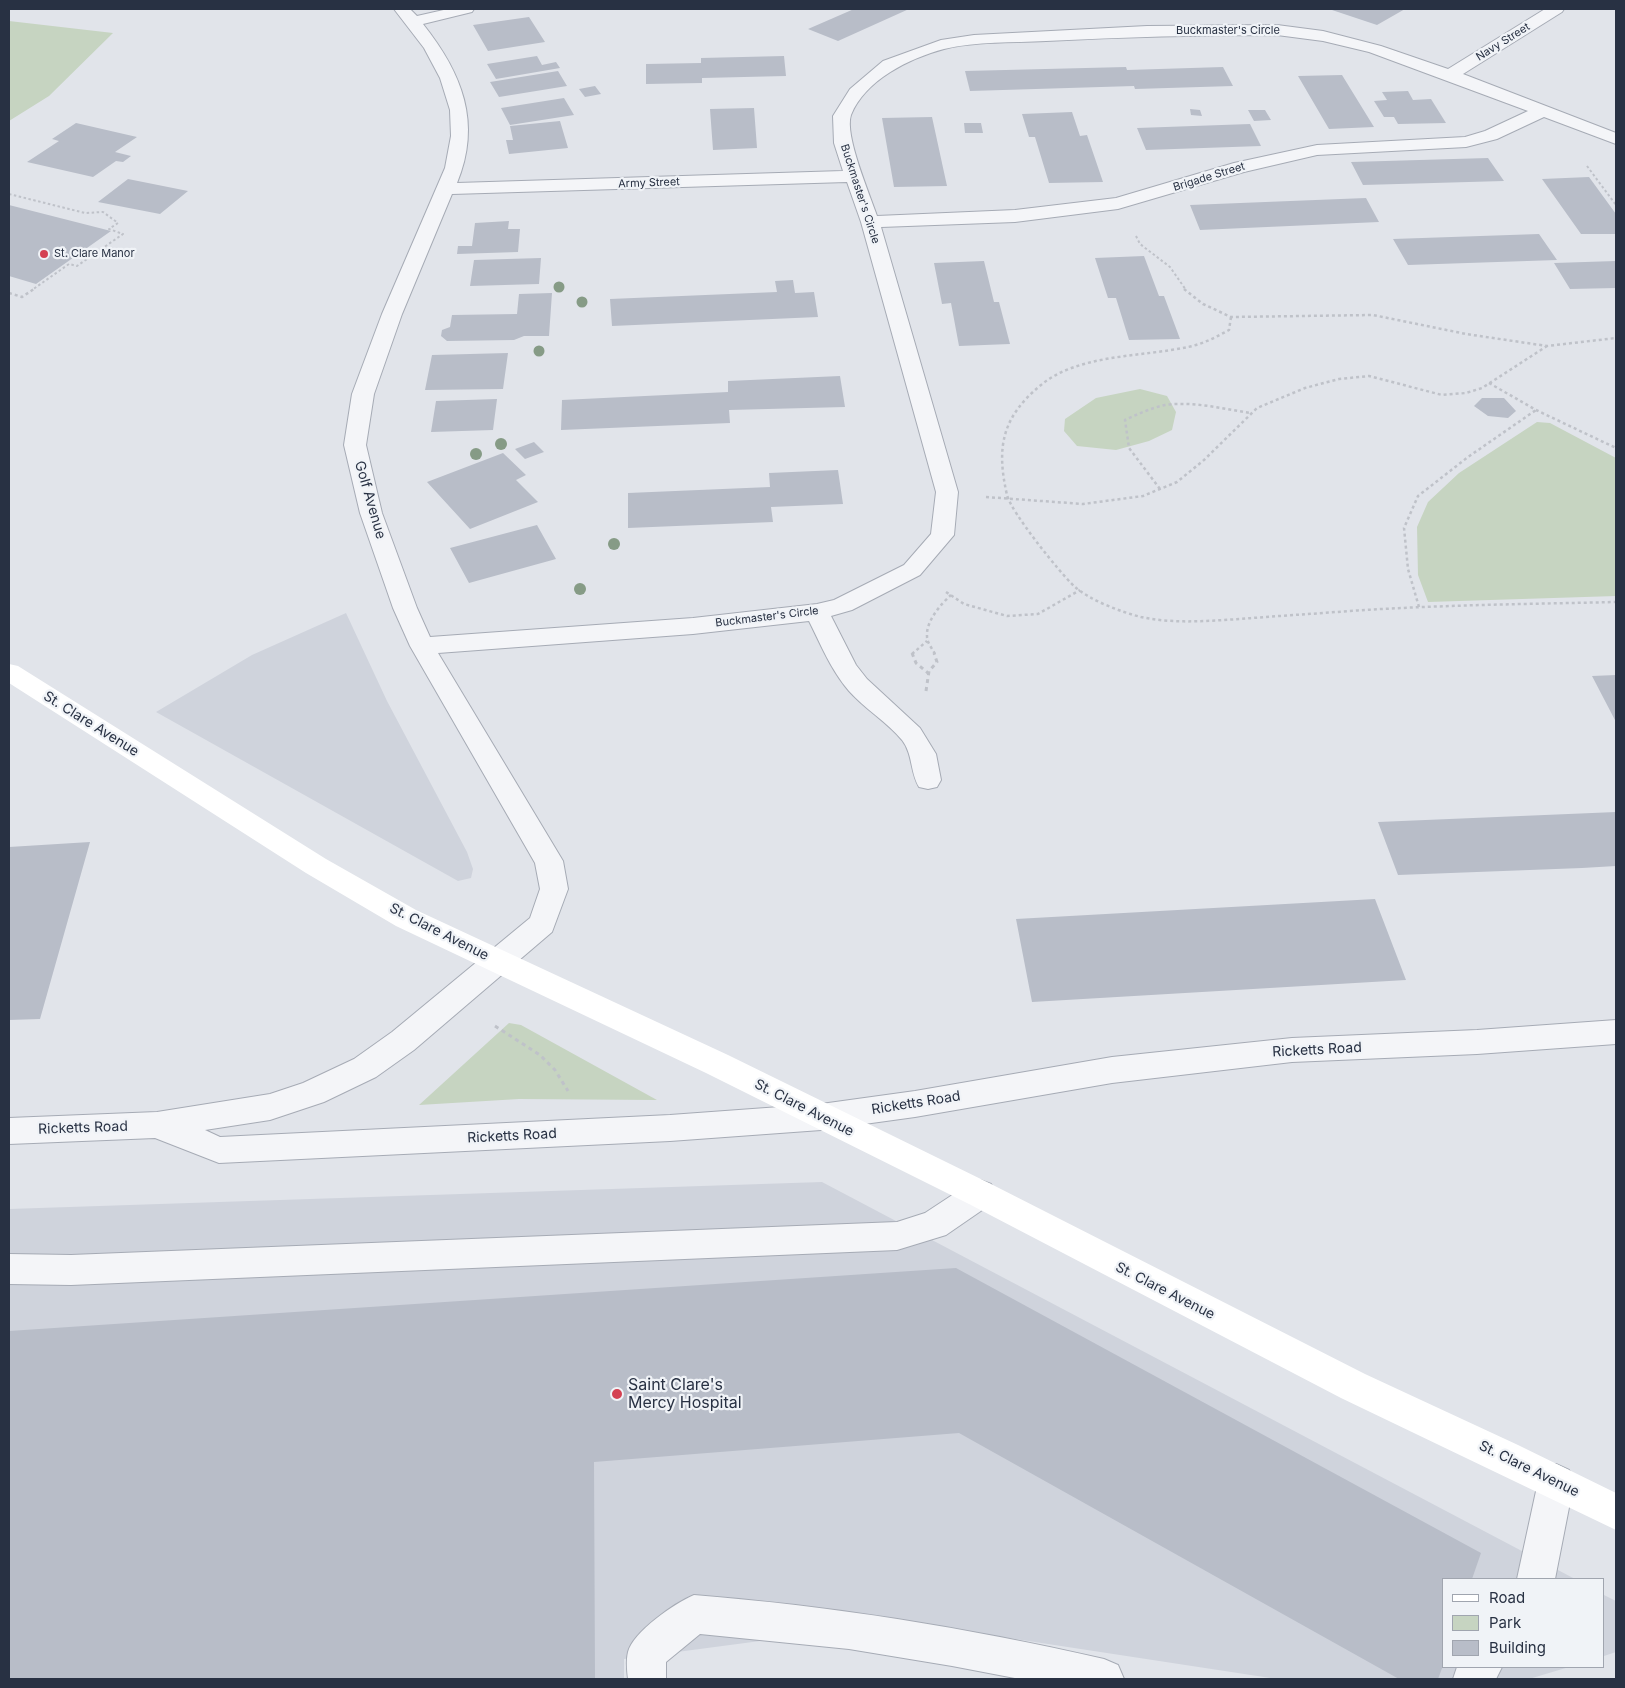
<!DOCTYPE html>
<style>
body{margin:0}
#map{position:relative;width:1625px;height:1688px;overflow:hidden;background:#e1e4ea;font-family:Inter,sans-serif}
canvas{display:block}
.frame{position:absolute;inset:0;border:10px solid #283143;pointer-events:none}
.legend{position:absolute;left:1442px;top:1578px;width:162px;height:90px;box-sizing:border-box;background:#f0f3f7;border:1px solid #a0a5af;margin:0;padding:6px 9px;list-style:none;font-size:15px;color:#283143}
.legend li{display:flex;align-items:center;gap:10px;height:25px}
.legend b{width:25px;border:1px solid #a0a5af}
</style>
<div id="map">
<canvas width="1625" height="1688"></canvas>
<div class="frame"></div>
<ul class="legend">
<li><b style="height:6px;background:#fff"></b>Road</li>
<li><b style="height:14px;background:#c6d4c1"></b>Park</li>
<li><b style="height:14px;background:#b8bdc8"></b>Building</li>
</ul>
</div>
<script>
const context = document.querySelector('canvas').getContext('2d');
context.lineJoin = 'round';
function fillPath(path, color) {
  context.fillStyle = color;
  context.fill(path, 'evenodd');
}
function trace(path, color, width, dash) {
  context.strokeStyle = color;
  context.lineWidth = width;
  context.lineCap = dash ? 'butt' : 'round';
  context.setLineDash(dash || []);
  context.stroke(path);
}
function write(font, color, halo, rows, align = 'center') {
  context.font = font + ' Inter,sans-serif';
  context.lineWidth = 4.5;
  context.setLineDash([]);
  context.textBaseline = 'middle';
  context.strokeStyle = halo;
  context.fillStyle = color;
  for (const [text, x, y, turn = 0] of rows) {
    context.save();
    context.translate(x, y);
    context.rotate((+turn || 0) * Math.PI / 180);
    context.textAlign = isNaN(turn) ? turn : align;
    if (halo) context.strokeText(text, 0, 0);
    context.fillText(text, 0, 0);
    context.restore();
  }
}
fillPath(new Path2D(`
 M 346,613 L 387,701 L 467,852 L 473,869 L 471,878 L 458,881 L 156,712 L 252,655 Z
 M 822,1182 L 1575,1579 L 1444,1579 L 1444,1667 L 1569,1667 L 1529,1679 L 1277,1679 L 904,1622 L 624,1659 L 624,1679 L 9,1679 L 9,1209 Z
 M 1604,1595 L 1616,1601 L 1616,1652 L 1604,1656 Z`), '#cfd3dc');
fillPath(new Path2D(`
 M 9,21 L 113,33 L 49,96 L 9,121 Z
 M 1140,389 L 1167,396 L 1176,412 L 1172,430 L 1149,441 L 1116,450 L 1077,446 L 1064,431 L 1065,419 L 1096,398 Z
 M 1537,422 L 1550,423 L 1616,458 L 1616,596 L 1428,602 L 1418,575 L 1417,527 L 1428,502 L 1459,473 Z
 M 509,1023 L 521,1025 L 657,1100 L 519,1099 L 419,1105 Z`), '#c6d4c1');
fillPath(new Path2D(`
 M 854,9 L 909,9 L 838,41 L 808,29 Z
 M 1329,9 L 1405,9 L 1377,25 Z
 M 529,17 L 545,42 L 488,51 L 473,25 Z
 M 537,56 L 542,65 L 556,62 L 560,68 L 496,79 L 487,64 Z
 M 784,56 L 786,76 L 702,78 L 702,83 L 646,84 L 646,64 L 701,63 L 701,58 Z
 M 1126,67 L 1127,70 L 1223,67 L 1233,86 L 1135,89 L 1134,86 L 970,91 L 965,71 Z
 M 558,71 L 567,86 L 499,97 L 490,82 Z
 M 1342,75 L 1374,127 L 1329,129 L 1298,76 Z
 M 595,86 L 601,94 L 585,97 L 579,89 Z
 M 1408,91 L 1413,100 L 1431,99 L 1446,123 L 1398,124 L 1394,117 L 1384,117 L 1374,101 L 1387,100 L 1382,92 Z
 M 564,98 L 574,115 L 510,125 L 501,108 Z
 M 754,108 L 757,148 L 713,150 L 710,109 Z
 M 1190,109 L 1200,110 L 1202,116 L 1191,115 Z
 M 1248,110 L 1265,110 L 1271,120 L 1254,121 Z
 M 1072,112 L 1080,136 L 1087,135 L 1103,182 L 1049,183 L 1035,137 L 1029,137 L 1022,114 Z
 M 932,117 L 947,186 L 894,187 L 882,118 Z
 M 560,121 L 568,148 L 509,154 L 506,140 L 513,140 L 510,126 Z
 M 76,123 L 137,137 L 115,152 L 131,156 L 123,162 L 116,161 L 93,177 L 27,162 L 59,141 L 52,139 Z
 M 964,123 L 981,123 L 983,133 L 965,133 Z
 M 1250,124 L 1261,146 L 1146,150 L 1137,128 Z
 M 1488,158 L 1504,181 L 1363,185 L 1351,162 Z
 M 1589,177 L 1616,214 L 1616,234 L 1581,234 L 1542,179 Z
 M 128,179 L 188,191 L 160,214 L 98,202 Z
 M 1366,198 L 1379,222 L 1200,230 L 1190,205 Z
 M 9,205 L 111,231 L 36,284 L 9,276 Z
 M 509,221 L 508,229 L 520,229 L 518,252 L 457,254 L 458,246 L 472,246 L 475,223 Z
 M 1539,234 L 1557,260 L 1408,265 L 1393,239 Z
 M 1144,256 L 1159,296 L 1164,296 L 1180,339 L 1129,340 L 1116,298 L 1108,298 L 1095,258 Z
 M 541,258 L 539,284 L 470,286 L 474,260 Z
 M 984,261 L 994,302 L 999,302 L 1010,344 L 959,346 L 951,303 L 942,304 L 934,263 Z
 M 1616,261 L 1616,288 L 1570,289 L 1554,263 Z
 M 793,280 L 795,293 L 814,292 L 818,317 L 612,326 L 610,299 L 777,292 L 775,281 Z
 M 552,293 L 549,336 L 524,336 L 514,340 L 447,341 L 441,336 L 442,330 L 450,327 L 452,315 L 517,314 L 519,294 Z
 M 508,353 L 503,389 L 425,390 L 432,355 Z
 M 840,376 L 845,407 L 729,410 L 730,423 L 561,430 L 562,400 L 728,392 L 728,381 Z
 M 1482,398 L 1504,398 L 1516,411 L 1508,418 L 1488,416 L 1474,406 Z
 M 497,399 L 493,430 L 431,432 L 436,401 Z
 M 534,442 L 544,452 L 525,459 L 515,449 Z
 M 503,453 L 526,475 L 516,480 L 538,502 L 470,529 L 427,482 Z
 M 838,470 L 843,504 L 771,507 L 773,522 L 628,528 L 628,493 L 770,487 L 769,473 Z
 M 537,525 L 556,559 L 469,583 L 450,548 Z
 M 1616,675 L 1616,722 L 1592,676 Z
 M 1616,812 L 1616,866 L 1582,868 L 1398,875 L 1378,822 Z
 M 90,842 L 40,1019 L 9,1020 L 9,847 Z
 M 1375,899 L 1406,980 L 1032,1002 L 1016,919 Z
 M 956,1268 L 1481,1553 L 1472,1579 L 1444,1579 L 1444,1663 L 1438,1679 L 1399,1679 L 959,1433 L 594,1462 L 595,1679 L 9,1679 L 9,1331 Z`), '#b8bdc8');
const lane = new Path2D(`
 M 980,1180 L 991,1184 L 996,1194 L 991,1204 L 946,1235 L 897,1250 L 71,1285 L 9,1284 L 9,1254 L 71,1255 L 897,1222 L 925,1213 L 969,1184 Z
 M 1556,1464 L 1569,1470 L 1574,1482 L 1555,1579 L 1517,1579 L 1538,1482 L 1543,1470 Z
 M 694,1595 C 833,1606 969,1628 1104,1659 L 1118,1665 L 1124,1679 L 1020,1679 L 952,1666 L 849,1649 L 700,1634 L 666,1662 L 666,1679 L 628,1679 C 627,1671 626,1660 628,1652 C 633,1632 675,1603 694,1595 Z
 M 1457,1667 L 1502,1667 L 1496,1679 L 1453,1679 Z`);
const street = new Path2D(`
 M 394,9 L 410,9 L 417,16 L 448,9 L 474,9 L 472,12 L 423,24 C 462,73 482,123 457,183 L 843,171 L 834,143 L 833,116 L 850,89 L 883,61 L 941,40 L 974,35 L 1147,26 L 1277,25 L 1323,31 L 1381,46 L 1448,69 L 1545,9 L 1564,9 L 1562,12 L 1463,74 L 1616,133 L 1616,144 L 1544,117 L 1497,139 L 1466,147 L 1317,155 L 1244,172 L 1118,209 L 1015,222 L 881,227 L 958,492 L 954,535 L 920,575 L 852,610 L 831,616 L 856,665 L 867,679 L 920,728 L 936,754 L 941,780 L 937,787 L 928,789 L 919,787 C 910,772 913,754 902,740 C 887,722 865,709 849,691 C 831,670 821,645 809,621 L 693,634 L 438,653 L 563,861 L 568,889 L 552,932 L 414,1050 L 376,1077 L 324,1102 L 270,1120 L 205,1130 L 220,1137 L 670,1115 L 821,1104 L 915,1091 L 1112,1057 L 1292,1038 L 1477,1030 L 1616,1020 L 1616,1044 L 1477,1054 L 1292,1062 L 1112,1083 L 915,1117 L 821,1130 L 670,1141 L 219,1163 L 155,1138 L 9,1144 L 9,1118 L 157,1112 L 270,1094 L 303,1083 L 354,1059 L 392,1032 L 530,918 L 540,889 L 535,863 L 410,646 L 393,608 L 360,513 L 344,445 L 352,394 L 382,314 L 445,168 L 451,136 L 450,110 L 440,78 L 424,48 ZM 1277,35 L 1323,41 L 1369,52 L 1528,111 L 1485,131 L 1465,137 L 1317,145 L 1234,163 L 1116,198 L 1015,210 L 877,216 C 870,195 844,135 851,115 C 865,80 910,58 944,49 C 977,41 1013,43 1046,41 C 1123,37 1200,35 1277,35 ZM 847,182 L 861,222 L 936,492 L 931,534 L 904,565 L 834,600 L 817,604 L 693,618 L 430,637 L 417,608 L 382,513 L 366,445 L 374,394 L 402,314 L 452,194 Z`);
trace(lane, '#a6abb5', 2);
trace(street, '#a6abb5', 2);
trace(new Path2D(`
 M 1587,166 L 1616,205
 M 9,194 L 85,213 L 103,212 L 118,223 L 109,229 L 123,234 L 77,266 L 69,264 L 32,290
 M 1136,236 L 1140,244 L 1170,267 L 1186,290`), '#bfc2c9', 2, [2.5, 2.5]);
trace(new Path2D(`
 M 1184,289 L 1203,304 L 1231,317 L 1373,315 L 1466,334 L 1547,346 L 1616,338
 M 9,293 L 22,297 L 34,289
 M 1231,317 L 1229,330 C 1216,337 1203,344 1188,347 C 1142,357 1078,354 1041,385 C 1002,417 996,447 1007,495 C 1011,512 1060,573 1074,586 C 1089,600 1121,612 1141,617 C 1174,624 1207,621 1240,619 C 1276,616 1312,614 1349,611 C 1438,605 1527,604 1616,602
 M 1489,383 L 1536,410 L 1616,448
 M 1160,489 L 1129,448 L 1125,420 C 1138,414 1151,408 1165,405 C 1194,401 1223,409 1251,413
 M 986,497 L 1083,504 L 1143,496 L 1177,482 L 1204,460 L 1257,408 L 1305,388 L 1339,379 L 1369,376 L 1442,395 L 1466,393 L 1482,388 L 1547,346
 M 946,592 L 964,604 L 1007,616 L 1038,614 L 1080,590
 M 1419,607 L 1408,569 L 1404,528 L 1418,496 L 1468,457 L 1536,410
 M 912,654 L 927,641
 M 935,654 C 932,648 927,643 927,636 C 926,621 941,604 951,595`), '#bfc2c9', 2.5, [3, 3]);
trace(new Path2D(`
 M 912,653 L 916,663 L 928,673
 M 926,691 L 929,671 L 937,662 L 934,653
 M 495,1026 L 540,1055 L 555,1070 L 568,1091`), '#bfc2c9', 3, [4, 4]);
fillPath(lane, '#f4f5f8');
fillPath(street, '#f4f5f8');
fillPath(new Path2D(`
 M 9,664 L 18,666 L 326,859 L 416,910 L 728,1055 L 991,1184 L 1365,1374 L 1518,1445 L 1616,1493 L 1616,1530 L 1341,1398 L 969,1204 L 706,1073 L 396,926 L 306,873 L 9,683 Z`), '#fff');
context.fillStyle = '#869b86';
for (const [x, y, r] of [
 [559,287,5.5],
 [582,302,5.5],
 [539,351,5.5],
 [501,444,6],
 [476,454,6],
 [614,544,6],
 [580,589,6]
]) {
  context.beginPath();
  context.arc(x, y, r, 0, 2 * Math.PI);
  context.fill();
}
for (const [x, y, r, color] of [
 [44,254,5,"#d44152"],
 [617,1394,6,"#d44152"]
]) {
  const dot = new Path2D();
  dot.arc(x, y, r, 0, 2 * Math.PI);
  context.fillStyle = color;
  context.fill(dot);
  trace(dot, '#f0f3f7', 2);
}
write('11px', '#283143', '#f0f3f7', [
 ["Buckmaster's Circle",1228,31],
 ["Navy Street",1503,42,-32],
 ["Brigade Street",1209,177,-17],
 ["Army Street",649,183,-2],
 ["Buckmaster's Circle",860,194,72],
 ["Buckmaster's Circle",767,617,-7]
]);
write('11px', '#283143', '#f0f3f7', [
 ["St. Clare Manor",54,254]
], 'left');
write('14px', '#283143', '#f0f3f7', [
 ["Golf Avenue",370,500,74],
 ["St. Clare Avenue",91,724,32],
 ["St. Clare Avenue",439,932,27],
 ["Ricketts Road",1317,1050,-3],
 ["Ricketts Road",916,1103,-9],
 ["St. Clare Avenue",804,1108,27],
 ["Ricketts Road",83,1128,-2],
 ["Ricketts Road",512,1136,-3],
 ["St. Clare Avenue",1165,1291,27],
 ["St. Clare Avenue",1529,1469,26]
]);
write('16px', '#283143', '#f0f3f7', [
 ["Saint Clare's",628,1385],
 ["Mercy Hospital",628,1403]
], 'left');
</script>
